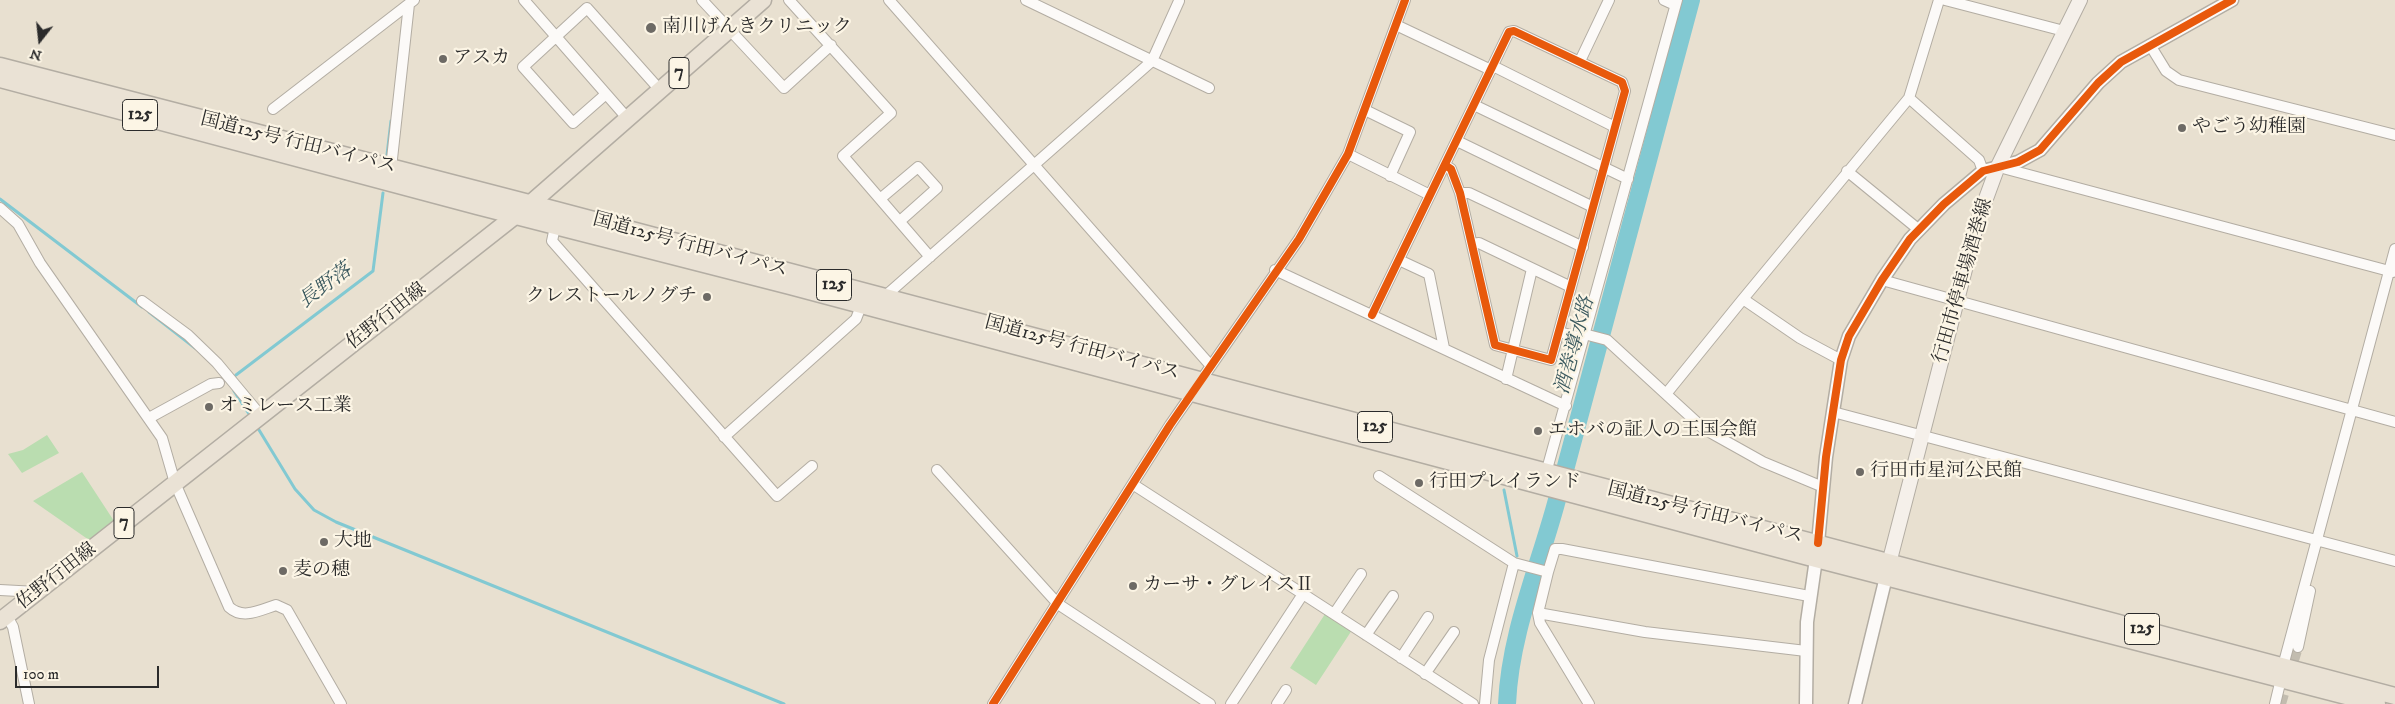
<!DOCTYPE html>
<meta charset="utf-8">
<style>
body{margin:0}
#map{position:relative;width:2395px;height:704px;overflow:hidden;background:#e8e0d0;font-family:"IM FELL DW Pica",serif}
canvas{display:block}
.north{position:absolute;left:15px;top:15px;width:50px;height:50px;-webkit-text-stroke:4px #fcf5e5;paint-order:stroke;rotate:196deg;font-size:14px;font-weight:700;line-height:20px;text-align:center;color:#2b2b2b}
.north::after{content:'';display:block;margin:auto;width:18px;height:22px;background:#2b2b2b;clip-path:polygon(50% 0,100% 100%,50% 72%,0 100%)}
.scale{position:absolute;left:15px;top:666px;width:144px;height:22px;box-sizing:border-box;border:2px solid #2b2b2b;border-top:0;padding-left:6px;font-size:15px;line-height:18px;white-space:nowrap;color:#2b2b2b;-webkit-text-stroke:4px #fcf5e5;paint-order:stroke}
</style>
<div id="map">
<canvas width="2395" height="704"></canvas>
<div class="north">N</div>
<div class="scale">100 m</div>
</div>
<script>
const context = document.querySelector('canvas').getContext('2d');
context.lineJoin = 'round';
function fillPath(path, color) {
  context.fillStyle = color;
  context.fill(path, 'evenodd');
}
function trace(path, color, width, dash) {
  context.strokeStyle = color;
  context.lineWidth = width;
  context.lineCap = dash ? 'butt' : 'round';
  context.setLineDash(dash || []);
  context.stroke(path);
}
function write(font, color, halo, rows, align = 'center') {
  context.font = font + ' "IM FELL DW Pica","Noto Serif JP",serif';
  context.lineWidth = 4.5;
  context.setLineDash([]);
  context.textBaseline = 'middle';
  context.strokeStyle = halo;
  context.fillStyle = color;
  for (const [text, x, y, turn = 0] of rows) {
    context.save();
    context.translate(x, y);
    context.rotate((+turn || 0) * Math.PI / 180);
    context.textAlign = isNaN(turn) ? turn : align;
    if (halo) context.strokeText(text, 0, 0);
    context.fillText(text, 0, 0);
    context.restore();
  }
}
fillPath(new Path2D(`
 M 47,435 L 59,453 L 22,473 L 8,454 L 23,450 Z
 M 82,472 L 114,521 L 89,540 L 33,501 Z
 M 1325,614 L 1352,630 L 1316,685 L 1290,668 Z`), '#baddb0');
trace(new Path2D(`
 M 387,155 L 391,121
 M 0,199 L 142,307
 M 149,312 L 195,348
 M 236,375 L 373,271 L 383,193
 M 234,391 L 251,417
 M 256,425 L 295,489 L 314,510 L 336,522 L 784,704
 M 1504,490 L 1517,556`), '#82c9d2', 3);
trace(new Path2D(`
 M 1507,704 C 1510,632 1540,565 1558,496 C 1601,330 1646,165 1691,0`), '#82c9d2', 18);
trace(new Path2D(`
 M 2281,704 L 2298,647`), '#c2bcaf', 10, [10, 5]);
const minor = new Path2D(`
 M 524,0 L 628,119
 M 702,0 L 784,88 L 831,45
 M 789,0 L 891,113 L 843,156 L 930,257
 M 889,0 L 1211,366
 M 1026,0 L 1209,88
 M 1664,0 L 1675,5
 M 1945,0 L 2064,31
 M 1396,25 L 1491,70
 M 2150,45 L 2166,71 L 2179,80 L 2395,135
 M 1580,61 L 1609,0
 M 1493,66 L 1613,126
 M 606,94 L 573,123 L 523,67 L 587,8 L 660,90
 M 1909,98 L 1979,160 L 1983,171
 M 1474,105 L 1628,179
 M 273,109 L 414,0
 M 1365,110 L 1410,132 L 1390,176
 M 1457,141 L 1593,207
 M 1348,154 L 1430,195
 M 1999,167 L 2393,272
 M 391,168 L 409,4
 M 1847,171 L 1918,229
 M 1460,193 L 1469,193 L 1583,247
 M 880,199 L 918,167 L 937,188 L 900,221
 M 0,208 L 18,224 L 40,263 L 162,438 L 175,483 L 229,607 C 243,620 260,610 276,605 L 287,610 L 341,704
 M 555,227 L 552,241 L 777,496 L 812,466
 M 1472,244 L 1479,243 L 1571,287
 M 1399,260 L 1429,274 L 1444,348
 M 1275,270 L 1566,406
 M 1882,280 L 2395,422
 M 883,298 L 1152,61 L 1179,1
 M 1743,299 L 1909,98 L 1939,0
 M 142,301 L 188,335 L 217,363 L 262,417
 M 1372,315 L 1509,32 L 1514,31 L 1622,82 L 1625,91 L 1551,360 L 1495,345 L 1460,193 L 1451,169 L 1445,165
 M 1559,332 L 1583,338
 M 1584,334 L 1607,340 L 1704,429 L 1763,462 L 1823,487
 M 1506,379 L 1532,269
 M 1666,394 L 1743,299 L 1800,338 L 1841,360
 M 1833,412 L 2395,561
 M 149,418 L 211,384 L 219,383
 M 724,437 L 856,319 L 861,306
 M 937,470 L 1058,604 L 1210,704
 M 1546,473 L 1677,0
 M 1379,476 L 1514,563 L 1489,660 L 1485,704
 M 1134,485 L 1303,594 L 1231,704
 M 1514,563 L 1548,572 L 1538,613 L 1645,632 L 1806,651
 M 1548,572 L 1555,549 L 1562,549 L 1809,596
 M 0,590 L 37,592
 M 1303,594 L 1473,704
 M 1538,613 L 1540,623 L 1589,704
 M 1334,614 L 1361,574
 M 7,616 L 13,627 L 29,704
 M 1366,635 L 1393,596
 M 2298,647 L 2310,591
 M 1401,658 L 1428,617
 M 2283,666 L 2395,249
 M 1425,674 L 1454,632
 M 993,704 L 1170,425 L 1299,239 L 1348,154 L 1405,0
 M 1277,704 L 1286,690
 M 2275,704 L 2281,679`);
const tertiary = new Path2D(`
 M 1818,543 L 1826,457 L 1841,360 L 1849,336 L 1882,280 L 1910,239 L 1944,204 L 1983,171 L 2018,162 L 2040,150 L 2098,83 L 2121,62 L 2232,0
 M 1806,704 L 1807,622 L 1816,559
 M 1855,704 L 1886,577`);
const secondary = new Path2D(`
 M 1887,571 L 1977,223 L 1998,166 L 2080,0`);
const primary = new Path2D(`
 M 0,621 L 530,204 L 763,0`);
const trunk = new Path2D(`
 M 0,66 L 556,210 L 2395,696
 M 0,79 L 477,206 L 790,286 L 1816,559 L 2377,704`);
trace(minor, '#b3ada3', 12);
trace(tertiary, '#b3ada3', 15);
trace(secondary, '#b3ada3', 16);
trace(primary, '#b3ada3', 19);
trace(trunk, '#b3ada3', 19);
trace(minor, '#fcfaf8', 10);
trace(tertiary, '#fcfaf8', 12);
trace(secondary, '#f5f0ea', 14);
trace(primary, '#eae2d5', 16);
trace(trunk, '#eae2d5', 16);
trace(new Path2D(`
 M 1372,315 L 1509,32 L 1514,31 L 1622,82 L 1625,91 L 1551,360 L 1495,345 L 1460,193 L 1451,169 L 1445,165
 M 1818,543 L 1826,457 L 1841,360 L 1849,336 L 1882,280 L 1910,239 L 1944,204 L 1983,171 L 2018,162 L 2040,150 L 2098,83 L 2121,62 L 2232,0
 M 993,704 L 1170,425 L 1299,239 L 1348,154 L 1405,0`), '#e8590c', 8);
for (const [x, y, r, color] of [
 [651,28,6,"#6d6a65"],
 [443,59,5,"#6d6a65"],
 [2182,128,5,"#6d6a65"],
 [707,297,5,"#6d6a65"],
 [209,407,5,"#6d6a65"],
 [1538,431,5,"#6d6a65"],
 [1860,472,5,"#6d6a65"],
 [1419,483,5,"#6d6a65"],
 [324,542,5,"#6d6a65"],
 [283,571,5,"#6d6a65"],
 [1133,586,5,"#6d6a65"]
]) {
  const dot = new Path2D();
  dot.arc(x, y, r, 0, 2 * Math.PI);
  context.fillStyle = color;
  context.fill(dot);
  trace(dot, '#fcf5e5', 2);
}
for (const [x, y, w] of [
 [679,73,20],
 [140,115,35],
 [834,285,35],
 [1375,427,35],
 [124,523,20],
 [2142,629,35]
]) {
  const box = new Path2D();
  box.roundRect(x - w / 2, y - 15.5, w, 31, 4);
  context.fillStyle = '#fcf5e5';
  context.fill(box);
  trace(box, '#2b2b2b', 1);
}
write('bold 18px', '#2b2b2b', null, [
 ["7",679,73],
 ["125",140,115],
 ["125",834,285],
 ["125",1375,427],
 ["7",124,523],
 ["125",2142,629]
]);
write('19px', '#2b2b2b', '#fcf5e5', [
 ["南川げんきクリニック",662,28],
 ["アスカ",453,59],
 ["やごう幼稚園",2192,128],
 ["クレストールノグチ",697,297,"right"],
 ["オミレース工業",219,407],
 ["エホバの証人の王国会館",1548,431],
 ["行田市星河公民館",1870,472],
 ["行田プレイランド",1429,483],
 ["大地",334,542],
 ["麦の穂",293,571],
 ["カーサ・グレイスⅡ",1143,586]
], 'left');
write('19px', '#2b2b2b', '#fcf5e5', [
 ["国道125号 行田バイパス",298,144,14],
 ["国道125号 行田バイパス",690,246,15],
 ["行田市停車場酒巻線",1964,281,-74],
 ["佐野行田線",387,317,-38],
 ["国道125号 行田バイパス",1082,349,15],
 ["国道125号 行田バイパス",1705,514,14],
 ["佐野行田線",57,577,-38]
]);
write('italic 20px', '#38575d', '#fcf5e5', [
 ["長野落",326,287,-37],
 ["酒巻導水路",1576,346,-75]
]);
</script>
